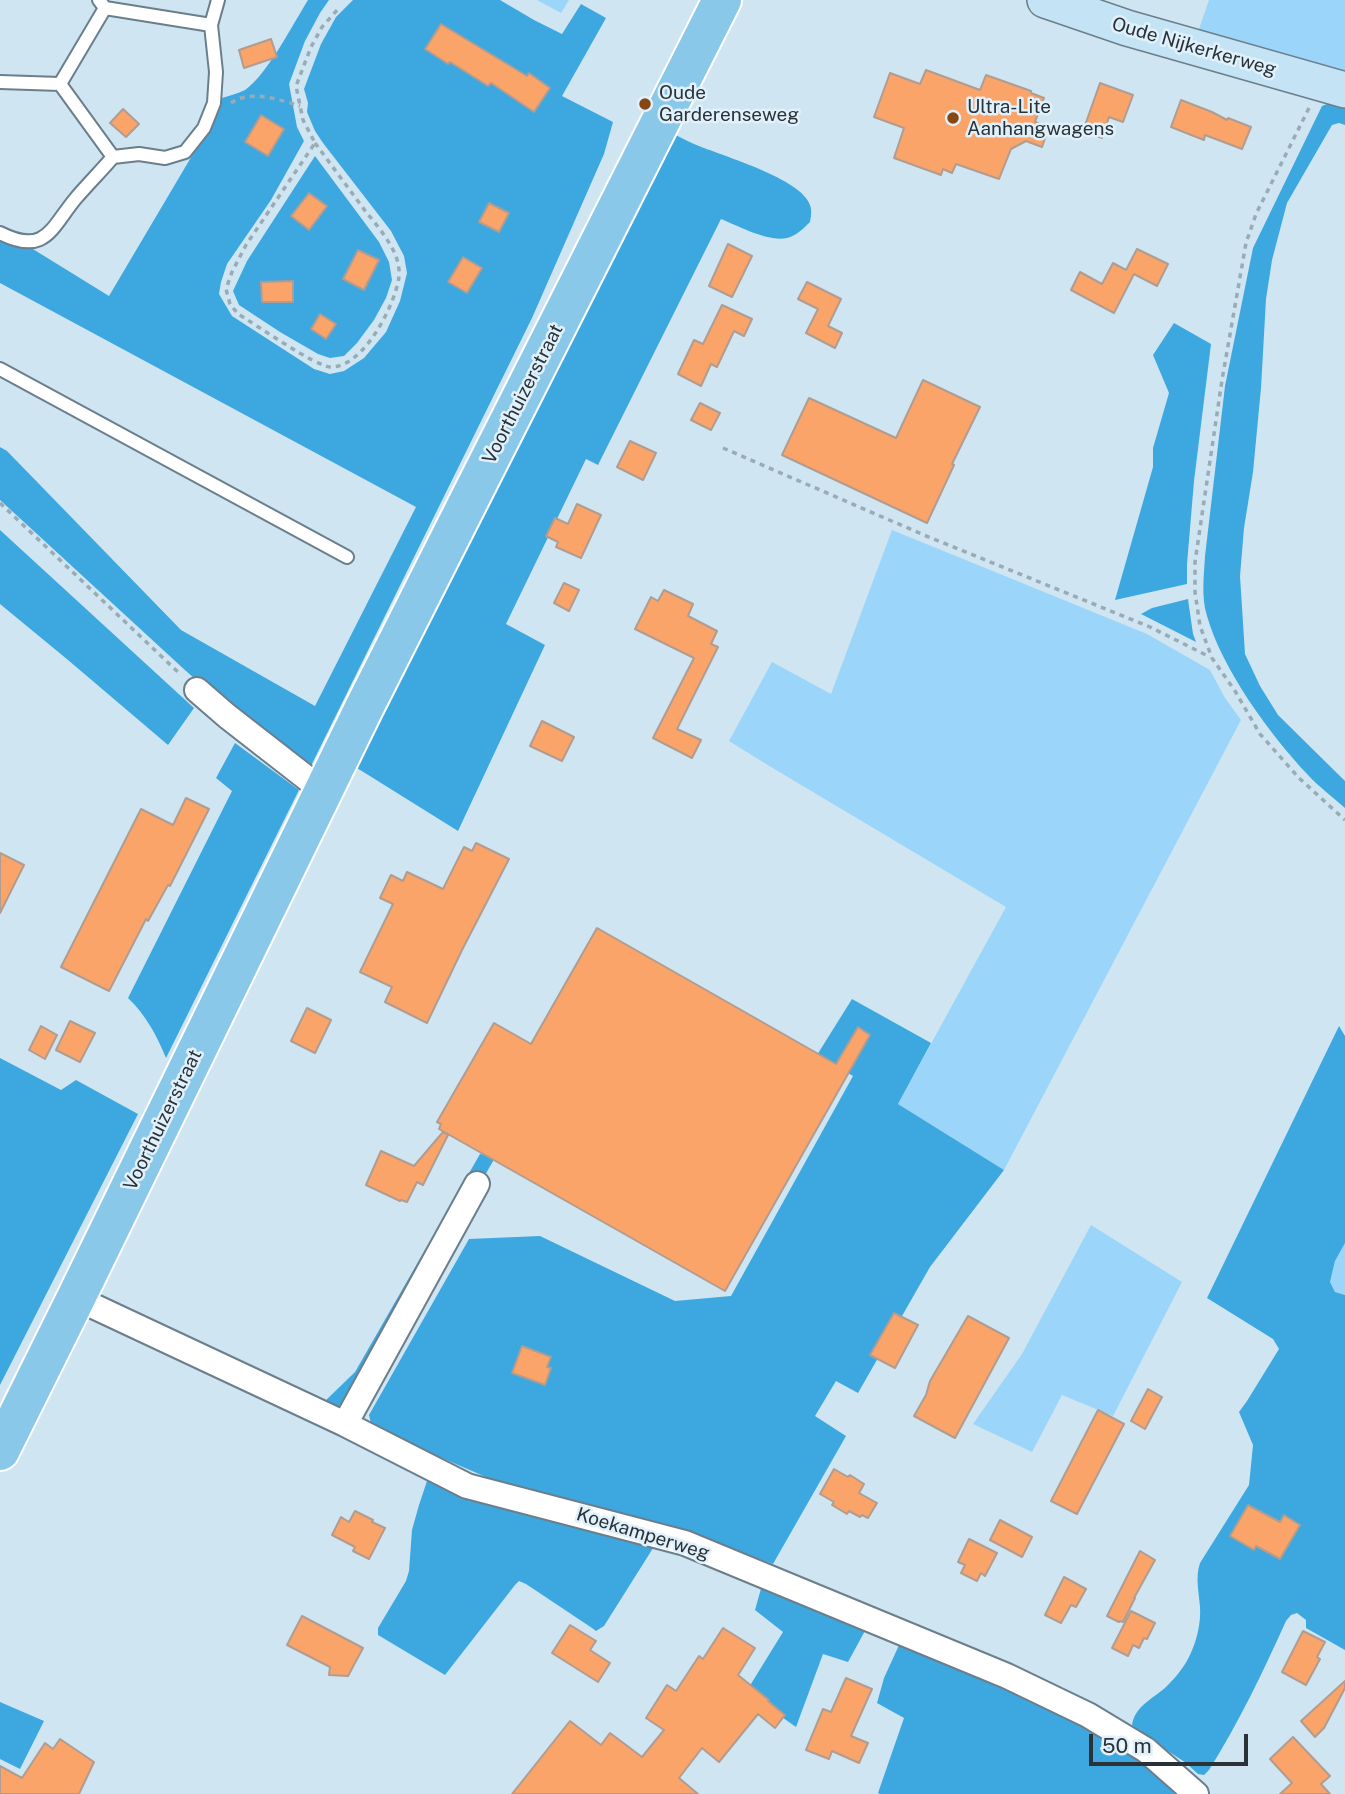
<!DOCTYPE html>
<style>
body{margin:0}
#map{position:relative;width:1345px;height:1794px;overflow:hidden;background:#cfe5f2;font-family:"Public Sans",sans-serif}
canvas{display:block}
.scale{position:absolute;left:1089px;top:1734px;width:159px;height:32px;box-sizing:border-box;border:4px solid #2a3238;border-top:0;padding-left:9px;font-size:21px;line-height:24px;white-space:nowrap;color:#2a3238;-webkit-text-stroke:5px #e0f1fc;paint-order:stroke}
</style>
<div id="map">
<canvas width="1345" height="1794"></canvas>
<div class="scale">50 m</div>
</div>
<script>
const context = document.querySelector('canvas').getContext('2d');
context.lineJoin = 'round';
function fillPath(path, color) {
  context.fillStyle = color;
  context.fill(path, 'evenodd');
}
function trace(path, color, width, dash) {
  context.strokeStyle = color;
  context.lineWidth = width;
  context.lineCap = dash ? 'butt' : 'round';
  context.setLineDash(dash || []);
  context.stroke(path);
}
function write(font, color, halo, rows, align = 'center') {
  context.font = font + ' "Public Sans",sans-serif';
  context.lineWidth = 5;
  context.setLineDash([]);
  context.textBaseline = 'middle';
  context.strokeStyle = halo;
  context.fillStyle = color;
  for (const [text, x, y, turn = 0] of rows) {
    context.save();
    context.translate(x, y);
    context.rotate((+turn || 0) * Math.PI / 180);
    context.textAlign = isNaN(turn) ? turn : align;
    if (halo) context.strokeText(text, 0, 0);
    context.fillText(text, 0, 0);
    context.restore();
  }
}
fillPath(new Path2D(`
 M 537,0 L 569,0 L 561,13 Z
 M 1209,0 L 1345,0 L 1345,82 L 1197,35 Z
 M 892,530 L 1147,634 L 1210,670 L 1225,698 L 1241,720 L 1004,1170 L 898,1104 L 1006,907 L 771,767 L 729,741 L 772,662 L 831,694 Z
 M 1091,1225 L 1182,1282 L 1113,1416 L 1062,1395 L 1032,1452 L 973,1424 L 1022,1354 Z
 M 1345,1243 L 1345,1295 L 1335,1292 L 1330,1282 L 1335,1261 Z`), '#9bd5f9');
fillPath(new Path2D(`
 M 308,0 L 329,0 L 320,13 L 305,41 L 289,84 L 297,127 L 304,141 L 271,200 L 227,264 L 221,282 L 219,294 L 232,316 L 314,369 L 330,374 L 344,371 L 364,358 L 386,332 L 400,301 L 407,273 L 404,256 L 391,231 L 323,143 L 315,131 L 307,112 L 308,103 L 304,89 L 321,44 L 336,17 L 353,0 L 500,0 L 534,20 L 562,34 L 581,4 L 606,18 L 562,96 L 613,122 L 604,154 L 532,318 L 309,770 L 239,717 L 186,671 L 0,500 L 0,447 L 7,451 L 181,630 L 315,706 L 416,507 L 0,283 L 0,240 L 16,246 L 28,246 L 109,296 L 193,154 L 209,131 L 219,99 C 227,96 237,94 245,90 C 267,75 293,24 308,0 Z
 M 1339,99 L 1345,100 L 1345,125 L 1339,123 L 1332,125 L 1287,203 L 1272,260 L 1266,299 L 1261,388 L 1253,472 L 1244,528 L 1240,576 L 1245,654 L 1260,686 L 1278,715 L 1345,781 L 1345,808 C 1333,797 1319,787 1308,775 C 1270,735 1222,669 1207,616 C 1201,597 1204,575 1205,556 L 1225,386 L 1253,248 L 1322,106 Z
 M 674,134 C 682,138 691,143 699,146 C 723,156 802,179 810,205 C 812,210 811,217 810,222 C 804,228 796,236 787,238 C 767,242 739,226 721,219 L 598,465 L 586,459 L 506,624 L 545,645 L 458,831 L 357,768 Z
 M 315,156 L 379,242 L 389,262 L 392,280 L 386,298 L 374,320 L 357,343 L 344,356 L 330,358 L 318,354 L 280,332 L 239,305 L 233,291 L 247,261 Z
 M 1174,323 L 1211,344 L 1194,481 L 1187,564 L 1187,584 L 1115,600 L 1153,467 L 1153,448 L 1169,393 L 1153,355 Z
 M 0,530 L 194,708 L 168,745 L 68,660 L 0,604 Z
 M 1188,599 L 1193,634 L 1196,642 L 1141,614 L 1152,608 Z
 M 235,743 L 299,790 L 166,1058 C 157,1036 146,1015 128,998 L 232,791 L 216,778 Z
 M 852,999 L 931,1043 L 898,1104 L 1004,1170 L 930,1267 L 858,1393 L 836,1381 L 815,1416 L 846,1436 L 773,1564 L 662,1523 L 542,1494 L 493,1480 L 372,1428 L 369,1415 L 469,1239 L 540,1236 L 675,1301 L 731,1296 L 853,1076 L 817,1055 Z
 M 1339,1026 L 1345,1036 L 1345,1243 L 1335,1261 L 1330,1282 L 1335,1292 L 1345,1295 L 1345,1650 L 1306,1628 L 1306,1620 L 1297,1613 L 1291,1615 L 1286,1621 C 1263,1672 1239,1722 1209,1770 L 1204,1775 L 1198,1774 L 1186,1763 L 1138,1731 L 1132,1725 C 1135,1705 1155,1698 1167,1686 C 1176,1677 1185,1666 1190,1655 C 1197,1640 1201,1623 1200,1607 C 1199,1592 1195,1578 1200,1563 L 1249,1485 L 1253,1445 L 1239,1412 L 1247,1401 L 1279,1349 L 1273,1339 L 1207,1298 Z
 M 0,1058 L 61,1090 L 76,1080 L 138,1114 L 0,1385 Z
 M 480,1154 L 496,1156 L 346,1417 L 322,1404 L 355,1372 Z
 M 429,1475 L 655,1545 L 604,1626 L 596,1631 L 592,1628 L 526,1584 L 519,1581 L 515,1585 L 445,1675 L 378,1635 L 378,1628 L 406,1581 L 409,1571 L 412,1530 L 419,1505 Z
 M 762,1585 L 866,1629 L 848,1662 L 823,1654 L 796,1727 L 746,1692 L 783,1632 L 755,1610 Z
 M 900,1643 L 985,1679 L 1088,1726 L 1153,1769 L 1175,1794 L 880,1794 L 878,1793 L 904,1718 L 877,1703 L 884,1678 Z
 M 0,1702 L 44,1721 L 20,1769 L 0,1759 Z`), '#3da8e0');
const building = new Path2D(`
 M 441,24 L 527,76 L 529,73 L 550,88 L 534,112 L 491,83 L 488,86 L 450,62 L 448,64 L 425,49 Z
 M 271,39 L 277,57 L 244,68 L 239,50 Z
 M 926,70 L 980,90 L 986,75 L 1031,91 L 1031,93 L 1044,98 L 1035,122 L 1049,127 L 1042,147 L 1026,141 L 1011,149 L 999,179 L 956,164 L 952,173 L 943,169 L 941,175 L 894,158 L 904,128 L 874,117 L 890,73 L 920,84 Z
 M 1100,83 L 1133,95 L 1123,122 L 1109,117 L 1102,138 L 1083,131 Z
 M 1181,100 L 1212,112 L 1227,120 L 1228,118 L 1251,127 L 1242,149 L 1205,135 L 1204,140 L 1171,127 Z
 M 123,109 L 139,124 L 126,137 L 110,123 Z
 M 261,115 L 284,129 L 268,156 L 245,142 Z
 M 309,193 L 327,206 L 309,230 L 291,216 Z
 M 489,203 L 509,213 L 499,232 L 479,222 Z
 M 728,244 L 752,256 L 732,297 L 709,286 Z
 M 1137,249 L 1168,264 L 1157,286 L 1134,274 L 1114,313 L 1071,290 L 1080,272 L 1102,284 L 1113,263 L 1126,270 Z
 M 358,250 L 379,260 L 364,290 L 343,279 Z
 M 463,257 L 482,268 L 467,293 L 448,282 Z
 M 293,281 L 293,302 L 262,302 L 261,282 Z
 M 807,282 L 841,299 L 828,326 L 842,333 L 835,348 L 806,333 L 818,309 L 798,299 Z
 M 722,305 L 752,319 L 744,336 L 734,331 L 717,367 L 711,364 L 701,386 L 678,374 L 694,340 L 703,344 Z
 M 320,314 L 336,324 L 326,339 L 311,329 Z
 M 923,380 L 980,407 L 952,464 L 954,465 L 927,523 L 782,455 L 809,398 L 896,438 Z
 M 700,403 L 720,413 L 711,430 L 691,420 Z
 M 630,441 L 656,453 L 643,480 L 617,467 Z
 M 577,504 L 601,515 L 581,558 L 556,547 L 558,542 L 546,536 L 555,518 L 568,524 Z
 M 564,583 L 579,590 L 569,611 L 554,603 Z
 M 664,590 L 693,604 L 688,616 L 717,631 L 711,644 L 718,647 L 677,729 L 701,740 L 692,758 L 653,738 L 694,658 L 635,629 L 651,597 L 658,601 Z
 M 542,721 L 574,737 L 562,761 L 530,746 Z
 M 186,798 L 209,809 L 170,886 L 168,885 L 148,921 L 146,919 L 109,991 L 61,967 L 141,809 L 173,825 Z
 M 476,843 L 509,859 L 462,950 L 427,1023 L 385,1002 L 392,987 L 360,972 L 393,904 L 380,898 L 391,875 L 403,881 L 407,872 L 443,889 L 464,847 L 472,851 Z
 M 0,853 L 24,865 L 0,913 Z
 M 597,928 L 836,1064 L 858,1027 L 870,1035 L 725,1291 L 439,1129 L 441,1124 L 437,1122 L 494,1023 L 531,1044 Z
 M 307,1008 L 331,1020 L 315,1053 L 291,1041 Z
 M 70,1021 L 95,1033 L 80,1062 L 56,1050 Z
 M 41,1026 L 57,1035 L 45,1059 L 29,1050 Z
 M 443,1132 L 448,1135 L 423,1185 L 417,1182 L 407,1202 L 401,1200 L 400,1201 L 366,1185 L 381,1151 L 414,1166 Z
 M 894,1313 L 918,1325 L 895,1368 L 870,1355 Z
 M 968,1316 L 1009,1338 L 955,1438 L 914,1416 L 926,1395 L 930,1381 Z
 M 522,1346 L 551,1357 L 547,1367 L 551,1368 L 545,1385 L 512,1373 Z
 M 1148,1389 L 1162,1397 L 1145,1429 L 1131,1421 Z
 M 1098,1410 L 1124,1424 L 1077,1514 L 1051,1501 Z
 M 834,1469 L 848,1477 L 850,1475 L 864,1484 L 859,1493 L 877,1503 L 868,1518 L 862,1515 L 860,1517 L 849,1511 L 847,1514 L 832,1505 L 834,1502 L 820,1494 Z
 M 1248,1505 L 1280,1522 L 1284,1515 L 1300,1525 L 1280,1559 L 1256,1546 L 1254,1550 L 1230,1536 Z
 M 355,1511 L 373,1520 L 372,1522 L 385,1528 L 369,1559 L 353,1551 L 355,1547 L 332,1535 L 341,1517 L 349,1522 Z
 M 1000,1520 L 1032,1537 L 1022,1557 L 990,1540 Z
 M 969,1539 L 997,1553 L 985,1576 L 981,1573 L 977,1581 L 961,1573 L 965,1565 L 958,1562 Z
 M 1140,1551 L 1155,1560 L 1134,1598 L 1135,1598 L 1123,1622 L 1120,1621 L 1119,1622 L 1107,1616 Z
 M 1064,1577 L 1086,1589 L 1076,1607 L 1071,1605 L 1061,1623 L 1045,1615 Z
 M 1131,1611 L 1155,1623 L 1147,1639 L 1144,1638 L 1139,1648 L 1133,1645 L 1128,1656 L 1112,1648 Z
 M 302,1616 L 363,1648 L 348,1676 L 329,1675 L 330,1667 L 287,1645 Z
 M 570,1625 L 596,1641 L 590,1650 L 610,1663 L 598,1682 L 552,1653 Z
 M 723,1628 L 755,1648 L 738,1675 L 769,1700 L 768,1701 L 785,1715 L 775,1728 L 758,1714 L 719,1762 L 702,1748 L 679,1778 L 698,1794 L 512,1794 L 570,1721 L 601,1745 L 610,1733 L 642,1757 L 664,1730 L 646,1718 L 667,1685 L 676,1691 L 699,1656 L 703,1659 Z
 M 1303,1631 L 1325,1642 L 1317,1657 L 1320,1659 L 1306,1685 L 1282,1672 Z
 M 846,1678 L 872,1689 L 851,1736 L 868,1743 L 859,1763 L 832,1751 L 829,1759 L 806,1750 L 823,1709 L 831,1712 Z
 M 1345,1681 L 1345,1688 L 1324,1728 L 1315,1737 L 1301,1721 Z
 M 1293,1737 L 1330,1776 L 1321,1784 L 1330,1794 L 1280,1794 L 1292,1783 L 1270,1759 Z
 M 60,1739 L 94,1762 L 79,1794 L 0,1794 L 0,1766 L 22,1778 L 45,1743 L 53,1749 Z`);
fillPath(building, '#fba46a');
trace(building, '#b09c90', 2);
const lane = new Path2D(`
 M 99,0 L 105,8 L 211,25
 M 0,82 L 60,84 L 105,8
 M 60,84 L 113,157
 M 0,233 C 46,256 51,228 76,198 C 88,184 101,171 113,157 L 139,154 L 165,158 L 185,152 L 204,128 L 214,103 L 216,72 L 211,25 L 218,0
 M 0,369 L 347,557`);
const street = new Path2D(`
 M 197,690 L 227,716 L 313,783 L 325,789
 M 76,1298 L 345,1424 L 467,1486 L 685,1543 L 1007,1676 L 1088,1715 L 1146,1750 L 1196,1794
 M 345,1424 L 477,1184`);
const secondary = new Path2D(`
 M 1045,0 L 1127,28 L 1345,90`);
const primary = new Path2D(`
 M 0,1451 L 76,1298 L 364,708 L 722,0`);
trace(lane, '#6b7e8b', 16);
trace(street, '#6b7e8b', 28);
trace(secondary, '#6b7e8b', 38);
trace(primary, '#fff', 42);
trace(new Path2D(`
 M 231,103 C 251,89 280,100 300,106
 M 1309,108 L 1256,214 L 1246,243 L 1222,380 L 1195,562 L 1195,592 L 1200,626 L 1212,658 L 1235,691 L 1260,734 L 1299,778 L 1345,820
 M 315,143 C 332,166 349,189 366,212 C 377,225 389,240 396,256 C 398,262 400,272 399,277 C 395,305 364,367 331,367 C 316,367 255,324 238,314 L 230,304 L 226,289 L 232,272 L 246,245 L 315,143 L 303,120 L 296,86 L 311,47 L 322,27 L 339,8
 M 723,448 L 924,535 L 1150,627 L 1210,657
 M 0,503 L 181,675`), '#99abb5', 3.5, [5, 5]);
trace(lane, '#fff', 12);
trace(street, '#fff', 24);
trace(secondary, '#c4e3f4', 35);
trace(primary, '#89c8e9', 38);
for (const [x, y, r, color] of [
 [645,104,7,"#884613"],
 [953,118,7,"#884613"]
]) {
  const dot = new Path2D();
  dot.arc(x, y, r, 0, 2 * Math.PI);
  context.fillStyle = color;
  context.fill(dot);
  trace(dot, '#e0f1fc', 2.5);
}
write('19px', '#2a3238', '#e0f1fc', [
 ["Oude Nijkerkerweg",1194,47,16],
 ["Voorthuizerstraat",523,394,-63],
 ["Voorthuizerstraat",163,1120,-64],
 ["Koekamperweg",643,1534,17]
]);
write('19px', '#2a3238', '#e0f1fc', [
 ["Oude",659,93],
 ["Garderenseweg",659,115],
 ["Ultra-Lite",967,107],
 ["Aanhangwagens",967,129]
], 'left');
</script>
